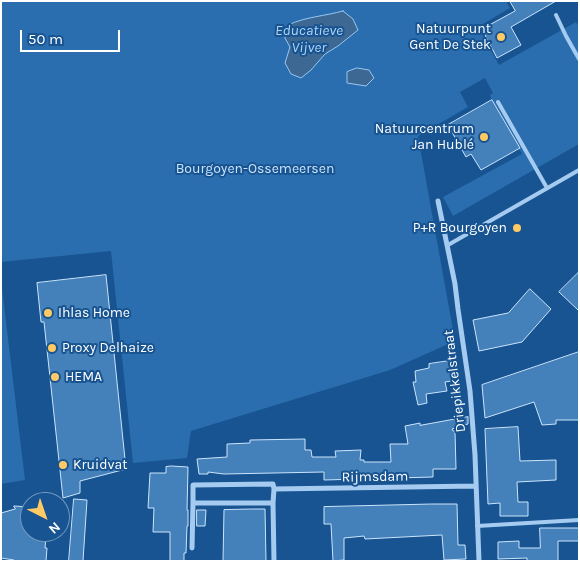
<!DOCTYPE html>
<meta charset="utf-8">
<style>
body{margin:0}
#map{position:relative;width:580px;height:562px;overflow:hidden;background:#175491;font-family:Karla,sans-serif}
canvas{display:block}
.frame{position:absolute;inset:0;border:2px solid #fff;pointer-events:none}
.north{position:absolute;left:20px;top:492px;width:50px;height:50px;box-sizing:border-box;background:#175491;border:1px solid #7498bd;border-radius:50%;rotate:139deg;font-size:14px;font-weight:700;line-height:20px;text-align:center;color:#fff}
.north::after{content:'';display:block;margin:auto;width:18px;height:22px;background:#ffc964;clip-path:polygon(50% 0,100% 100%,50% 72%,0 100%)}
.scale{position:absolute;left:20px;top:30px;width:100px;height:22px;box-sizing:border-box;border:2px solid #fff;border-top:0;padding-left:6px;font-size:15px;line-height:18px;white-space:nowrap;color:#fff;-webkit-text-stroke:4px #175491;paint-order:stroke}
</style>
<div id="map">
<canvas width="580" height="562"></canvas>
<div class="frame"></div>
<div class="north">N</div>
<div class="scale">50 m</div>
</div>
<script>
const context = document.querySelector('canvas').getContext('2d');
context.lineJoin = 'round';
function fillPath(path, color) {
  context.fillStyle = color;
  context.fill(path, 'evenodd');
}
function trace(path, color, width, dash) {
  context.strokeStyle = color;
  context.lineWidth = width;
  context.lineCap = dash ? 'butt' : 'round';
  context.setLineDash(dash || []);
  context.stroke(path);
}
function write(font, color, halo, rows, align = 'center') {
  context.font = font + ' Karla,sans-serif';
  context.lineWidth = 4;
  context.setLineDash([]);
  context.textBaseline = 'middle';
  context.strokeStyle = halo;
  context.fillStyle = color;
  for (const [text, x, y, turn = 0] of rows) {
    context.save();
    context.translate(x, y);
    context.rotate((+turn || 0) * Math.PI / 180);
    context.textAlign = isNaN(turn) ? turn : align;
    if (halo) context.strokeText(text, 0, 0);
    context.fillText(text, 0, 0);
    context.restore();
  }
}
fillPath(new Path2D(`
 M 1,1 L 506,1 L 510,8 L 478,27 L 499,65 L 576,22 L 579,27 L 579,144 L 453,216 L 443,197 L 522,154 L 492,100 L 490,95 L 493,93 L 485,78 L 460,92 L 468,107 L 418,136 L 455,341 L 390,370 L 191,431 L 187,458 L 133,463 L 111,251 L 1,262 Z
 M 1,280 L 25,480 L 1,484 Z`), '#2a6eaf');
const water = new Path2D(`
 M 343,11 L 353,19 L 358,30 L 338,46 L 325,54 L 311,70 L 301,78 L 291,74 L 285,63 L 290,47 L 285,38 L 288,25 C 305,17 325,16 343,11 Z
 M 357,68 L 369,70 L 374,78 L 366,86 L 347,83 L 347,72 Z`);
fillPath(water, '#3d6894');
trace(water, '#98c7f2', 1);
const building = new Path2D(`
 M 510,1 L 556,1 L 511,27 L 521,45 L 497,58 L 482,29 L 515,11 Z
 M 492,100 L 520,148 L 481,170 L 471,154 L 466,157 L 448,125 Z
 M 579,272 L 579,311 L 559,292 Z
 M 106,275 L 126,469 L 80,481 L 80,493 L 63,498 L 44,322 L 41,322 L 37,283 Z
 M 530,289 L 551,309 L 522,342 L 479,351 L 473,320 L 508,313 Z
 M 579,352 L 579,420 L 556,420 L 556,424 L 542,425 L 534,402 L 485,418 L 482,385 Z
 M 456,360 L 458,380 L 445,382 L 447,391 L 426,394 L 427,403 L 418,405 L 413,382 L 416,382 L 415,371 L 429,368 L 429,364 Z
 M 468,417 L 468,424 L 452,429 L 453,431 L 455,431 L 456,469 L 433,469 L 433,477 L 324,480 L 324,472 L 224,474 L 208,472 L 208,474 L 199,474 L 197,459 L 227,457 L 227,444 L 250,443 L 250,440 L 305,439 L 305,450 L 311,450 L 312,457 L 336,457 L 335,451 L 361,450 L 360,460 L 364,460 L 364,462 L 391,462 L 390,444 L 408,444 L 405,426 L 420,423 L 420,425 Z
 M 518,427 L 520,461 L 556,460 L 556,480 L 517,482 L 518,502 L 528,502 L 528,516 L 500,516 L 500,503 L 488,504 L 485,429 Z
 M 171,466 L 188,467 L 187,510 L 188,510 L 188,526 L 187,526 L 186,553 L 184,553 L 184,561 L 170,561 L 170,532 L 153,532 L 154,508 L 148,508 L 150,473 L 166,473 L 166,467 Z
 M 74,499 L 87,500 L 83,561 L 69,561 Z
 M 432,504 L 457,504 L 458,545 L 465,545 L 466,559 L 444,560 L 442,535 L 365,539 L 364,536 L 344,538 L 344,560 L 333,561 L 331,524 L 324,524 L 324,507 Z
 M 14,506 L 30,507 L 30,532 L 44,532 L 46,538 L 45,548 L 47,548 L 46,561 L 13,561 L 14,560 L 1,558 L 1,513 L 15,509 Z
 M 252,509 L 265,509 L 266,561 L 223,561 L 224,510 Z
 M 197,510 L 206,510 L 205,526 L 197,526 Z
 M 540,528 L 579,528 L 579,541 L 558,541 L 558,561 L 527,561 L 527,558 L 498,559 L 498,542 L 519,541 L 519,548 L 540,548 Z`);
fillPath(building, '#4480ba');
trace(building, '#cce4fb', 1);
trace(new Path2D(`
 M 556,15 L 566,36 L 579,59
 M 498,102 L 547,188
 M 448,245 L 579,170
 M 477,526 L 579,520`), '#a6cbf0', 4);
trace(new Path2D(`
 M 438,201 L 455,284 L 458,309 L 470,391 L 475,455 L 479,561
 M 274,489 L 273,503 L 193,503 L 193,485 L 273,484 L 274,489 L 476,486
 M 273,503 L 274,561
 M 192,548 L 193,503`), '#a6cbf0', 5);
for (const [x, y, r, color] of [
 [501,37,5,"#ffc964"],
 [484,137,5,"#ffc964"],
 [517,228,5,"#ffc964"],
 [48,313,5,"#ffc964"],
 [52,348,5,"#ffc964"],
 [55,377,5,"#ffc964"],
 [63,465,5,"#ffc964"]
]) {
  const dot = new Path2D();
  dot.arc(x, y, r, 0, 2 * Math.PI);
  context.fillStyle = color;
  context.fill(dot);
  trace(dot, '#175491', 2);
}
write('14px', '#fff', '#175491', [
 ["Natuurpunt",491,29,"right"],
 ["Gent De Stek",491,45,"right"],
 ["Natuurcentrum",474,129,"right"],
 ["Jan Hublé",474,145,"right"],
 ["P+R Bourgoyen",507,228,"right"],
 ["Ihlas Home",58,313],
 ["Proxy Delhaize",62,348],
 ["HEMA",65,377],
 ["Kruidvat",73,465]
], 'left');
write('14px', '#cce4fb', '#175491', [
 ["Bourgoyen-Ossemeersen",255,169]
]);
write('14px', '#fff', '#175491', [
 ["Driepikkelstraat",455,381,-97],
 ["Rijmsdam",375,477,-1]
]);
write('italic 15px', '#b2d5f7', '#175491', [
 ["Educatieve",309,31],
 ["Vijver",309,48]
]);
</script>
